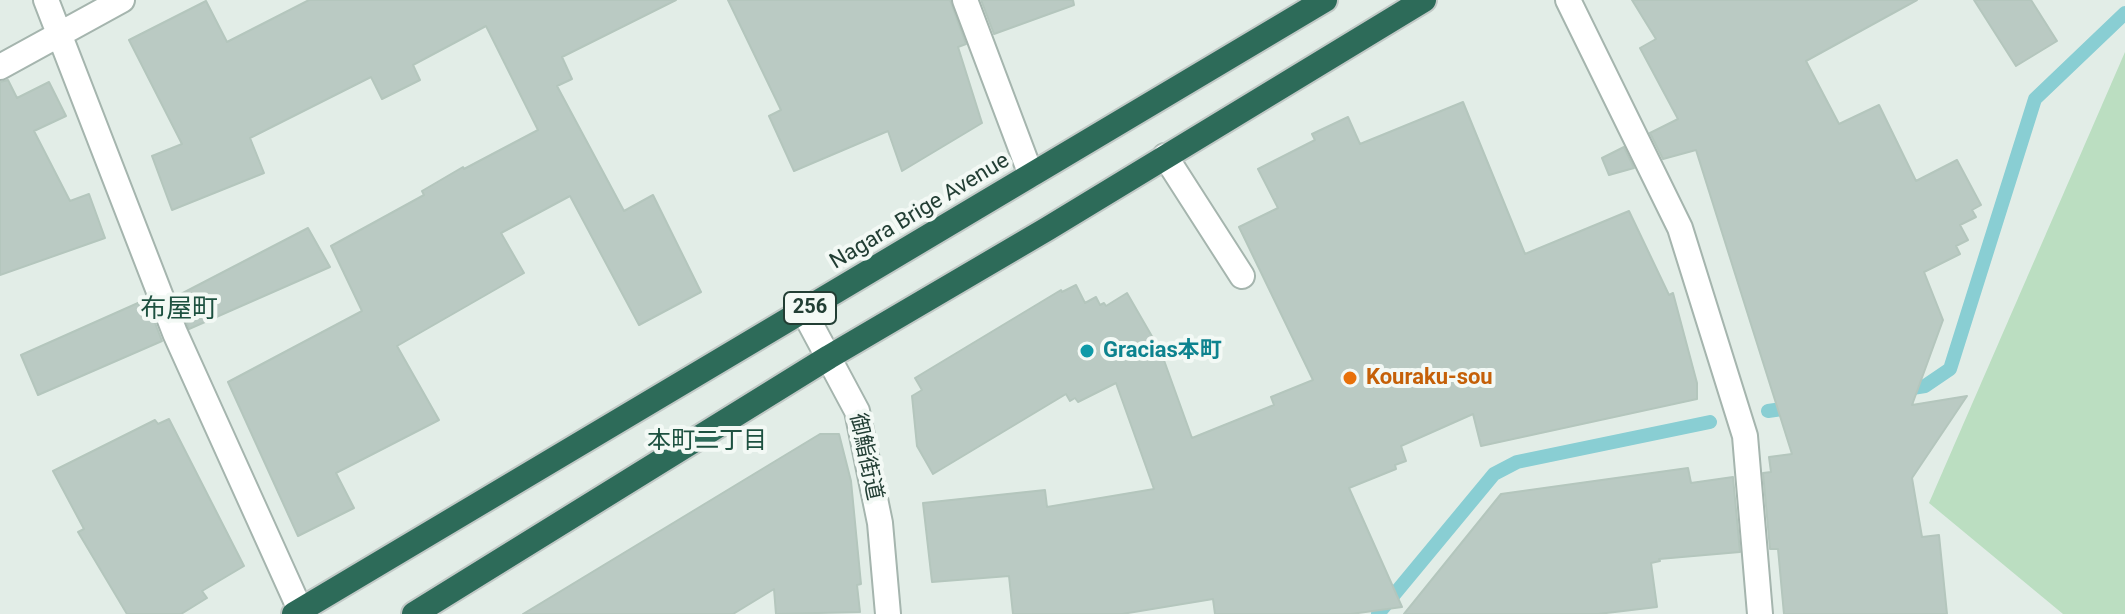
<!DOCTYPE html>
<meta charset="utf-8">
<style>
body{margin:0}
canvas{display:block;background:#e2ede7}
</style>
<canvas width="2125" height="614"></canvas>
<script>
const context = document.querySelector('canvas').getContext('2d');
context.lineJoin = 'round';
function fillPath(path, color) {
  context.fillStyle = color;
  context.fill(path, 'evenodd');
}
function trace(path, color, width, dash) {
  context.strokeStyle = color;
  context.lineWidth = width;
  context.lineCap = dash ? 'butt' : 'round';
  context.setLineDash(dash || []);
  context.stroke(path);
}
function write(font, color, halo, rows, align = 'center') {
  context.font = font + ' Roboto,"Noto Sans JP",sans-serif';
  context.lineWidth = 8;
  context.setLineDash([]);
  context.textBaseline = 'middle';
  context.strokeStyle = halo;
  context.fillStyle = color;
  for (const [text, x, y, turn = 0] of rows) {
    context.save();
    context.translate(x, y);
    context.rotate((+turn || 0) * Math.PI / 180);
    context.textAlign = isNaN(turn) ? turn : align;
    if (halo) context.strokeText(text, 0, 0);
    context.fillText(text, 0, 0);
    context.restore();
  }
}
fillPath(new Path2D(`
 M 2125,52 L 2125,614 L 2063,614 L 1929,503 Z`), '#bbdec1');
trace(new Path2D(`
 M 1900,390 L 1925,386 L 1950,369 L 2035,99 L 2125,13
 M 1768,411 L 1796,407
 M 1378,614 L 1494,474 L 1517,462 L 1710,422`), '#89ced3', 14);
const building = new Path2D(`
 M 309,0 L 676,0 L 562,57 L 572,79 L 557,86 L 624,211 L 653,195 L 701,292 L 639,325 L 570,196 L 501,233 L 524,273 L 397,346 L 439,420 L 336,473 L 354,508 L 298,536 L 228,382 L 362,311 L 331,246 L 424,195 L 422,191 L 463,167 L 464,169 L 538,130 L 486,26 L 413,65 L 420,80 L 382,99 L 371,77 L 250,138 L 264,173 L 172,210 L 152,156 L 182,144 L 129,40 L 206,1 L 227,42 Z
 M 728,0 L 950,0 L 966,44 L 958,47 L 982,123 L 902,171 L 888,131 L 794,171 L 769,116 L 781,110 Z
 M 981,0 L 1073,0 L 1074,5 L 994,34 Z
 M 1632,0 L 1917,0 L 1806,61 L 1839,124 L 1879,105 L 1916,181 L 1957,160 L 1981,205 L 1972,210 L 1976,217 L 1960,225 L 1968,240 L 1956,246 L 1960,254 L 1924,272 L 1943,320 L 1912,405 L 1967,396 L 1912,478 L 1922,537 L 1939,535 L 1947,614 L 1784,614 L 1778,549 L 1770,549 L 1763,473 L 1771,472 L 1769,457 L 1792,454 L 1696,150 L 1663,159 L 1650,133 L 1678,119 L 1640,48 L 1656,39 Z
 M 1974,0 L 2031,0 L 2057,41 L 2016,66 Z
 M 8,80 L 17,98 L 49,82 L 66,116 L 34,131 L 70,201 L 89,194 L 105,238 L 0,275 L 0,82 Z
 M 1463,102 L 1525,254 L 1629,211 L 1669,295 L 1673,293 L 1697,383 L 1697,399 L 1481,446 L 1473,414 L 1401,446 L 1406,461 L 1395,465 L 1396,469 L 1349,488 L 1402,607 L 1351,614 L 1215,614 L 1213,599 L 1122,614 L 1013,614 L 1009,576 L 932,582 L 923,503 L 1045,490 L 1047,507 L 1154,489 L 1116,383 L 1078,402 L 1075,398 L 1070,401 L 1066,394 L 933,474 L 917,446 L 912,396 L 922,390 L 915,378 L 1061,290 L 1062,292 L 1076,285 L 1085,303 L 1096,297 L 1100,305 L 1104,303 L 1106,306 L 1127,293 L 1161,352 L 1192,438 L 1274,405 L 1271,397 L 1313,380 L 1239,227 L 1278,208 L 1258,169 L 1315,140 L 1312,134 L 1348,117 L 1360,144 Z
 M 1624,147 L 1634,168 L 1609,175 L 1602,158 Z
 M 308,228 L 330,267 L 189,329 L 177,296 Z
 M 138,303 L 143,314 L 150,310 L 162,341 L 38,395 L 21,355 Z
 M 169,419 L 244,566 L 202,591 L 207,598 L 181,614 L 127,614 L 78,532 L 84,529 L 53,471 L 155,420 L 158,424 Z
 M 820,434 L 839,434 L 851,481 L 861,584 L 857,585 L 860,612 L 776,614 L 774,589 L 733,614 L 523,614 Z
 M 1688,468 L 1691,483 L 1733,477 L 1740,552 L 1659,559 L 1660,561 L 1651,563 L 1657,607 L 1598,614 L 1404,614 L 1501,494 Z`);
fillPath(building, '#bacac3');
trace(building, '#b4c6bd', 2);
const minor = new Path2D(`
 M 46,0 L 175,333 L 302,614
 M 965,0 L 1031,175
 M 1568,0 L 1680,228 L 1745,436 L 1760,614
 M 0,67 L 122,0
 M 1165,156 L 1242,276
 M 804,312 L 857,411 L 880,523 L 888,614`);
const highway = new Path2D(`
 M 294,614 L 1325,0
 M 414,614 L 829,357 L 1047,229 L 1424,0`);
trace(minor, '#a5b5ae', 28);
trace(highway, '#c1c9c6', 28);
trace(minor, '#fff', 24);
trace(highway, '#2d6b59', 24);
for (const [x, y, r, color] of [
 [1087,351,8,"#0f9aa8"],
 [1350,378,8,"#e8710a"]
]) {
  const dot = new Path2D();
  dot.arc(x, y, r, 0, 2 * Math.PI);
  context.fillStyle = color;
  context.fill(dot);
  trace(dot, '#f3f9f5', 3);
}
for (const [x, y, w] of [
 [810,308,52]
]) {
  const box = new Path2D();
  box.roundRect(x - w / 2, y - 16, w, 32, 6);
  context.fillStyle = '#f3f9f5';
  context.fill(box);
  trace(box, '#223e34', 2);
}
write('bold 20px', '#223e34', null, [
 ["256",810,308]
]);
write('22px', '#223e34', '#f3f9f5', [
 ["Nagara Brige Avenue",920,212,-31],
 ["御鮨街道",865,457,78]
]);
write('bold 22px', '#0d838f', '#f3f9f5', [
 ["Gracias本町",1103,351]
], 'left');
write('bold 22px', '#c56008', '#f3f9f5', [
 ["Kouraku-sou",1366,378]
], 'left');
write('24px', '#1d5140', '#f3f9f5', [
 ["本町二丁目",707,442]
]);
write('26px', '#1d5140', '#f3f9f5', [
 ["布屋町",179,310]
]);
</script>
